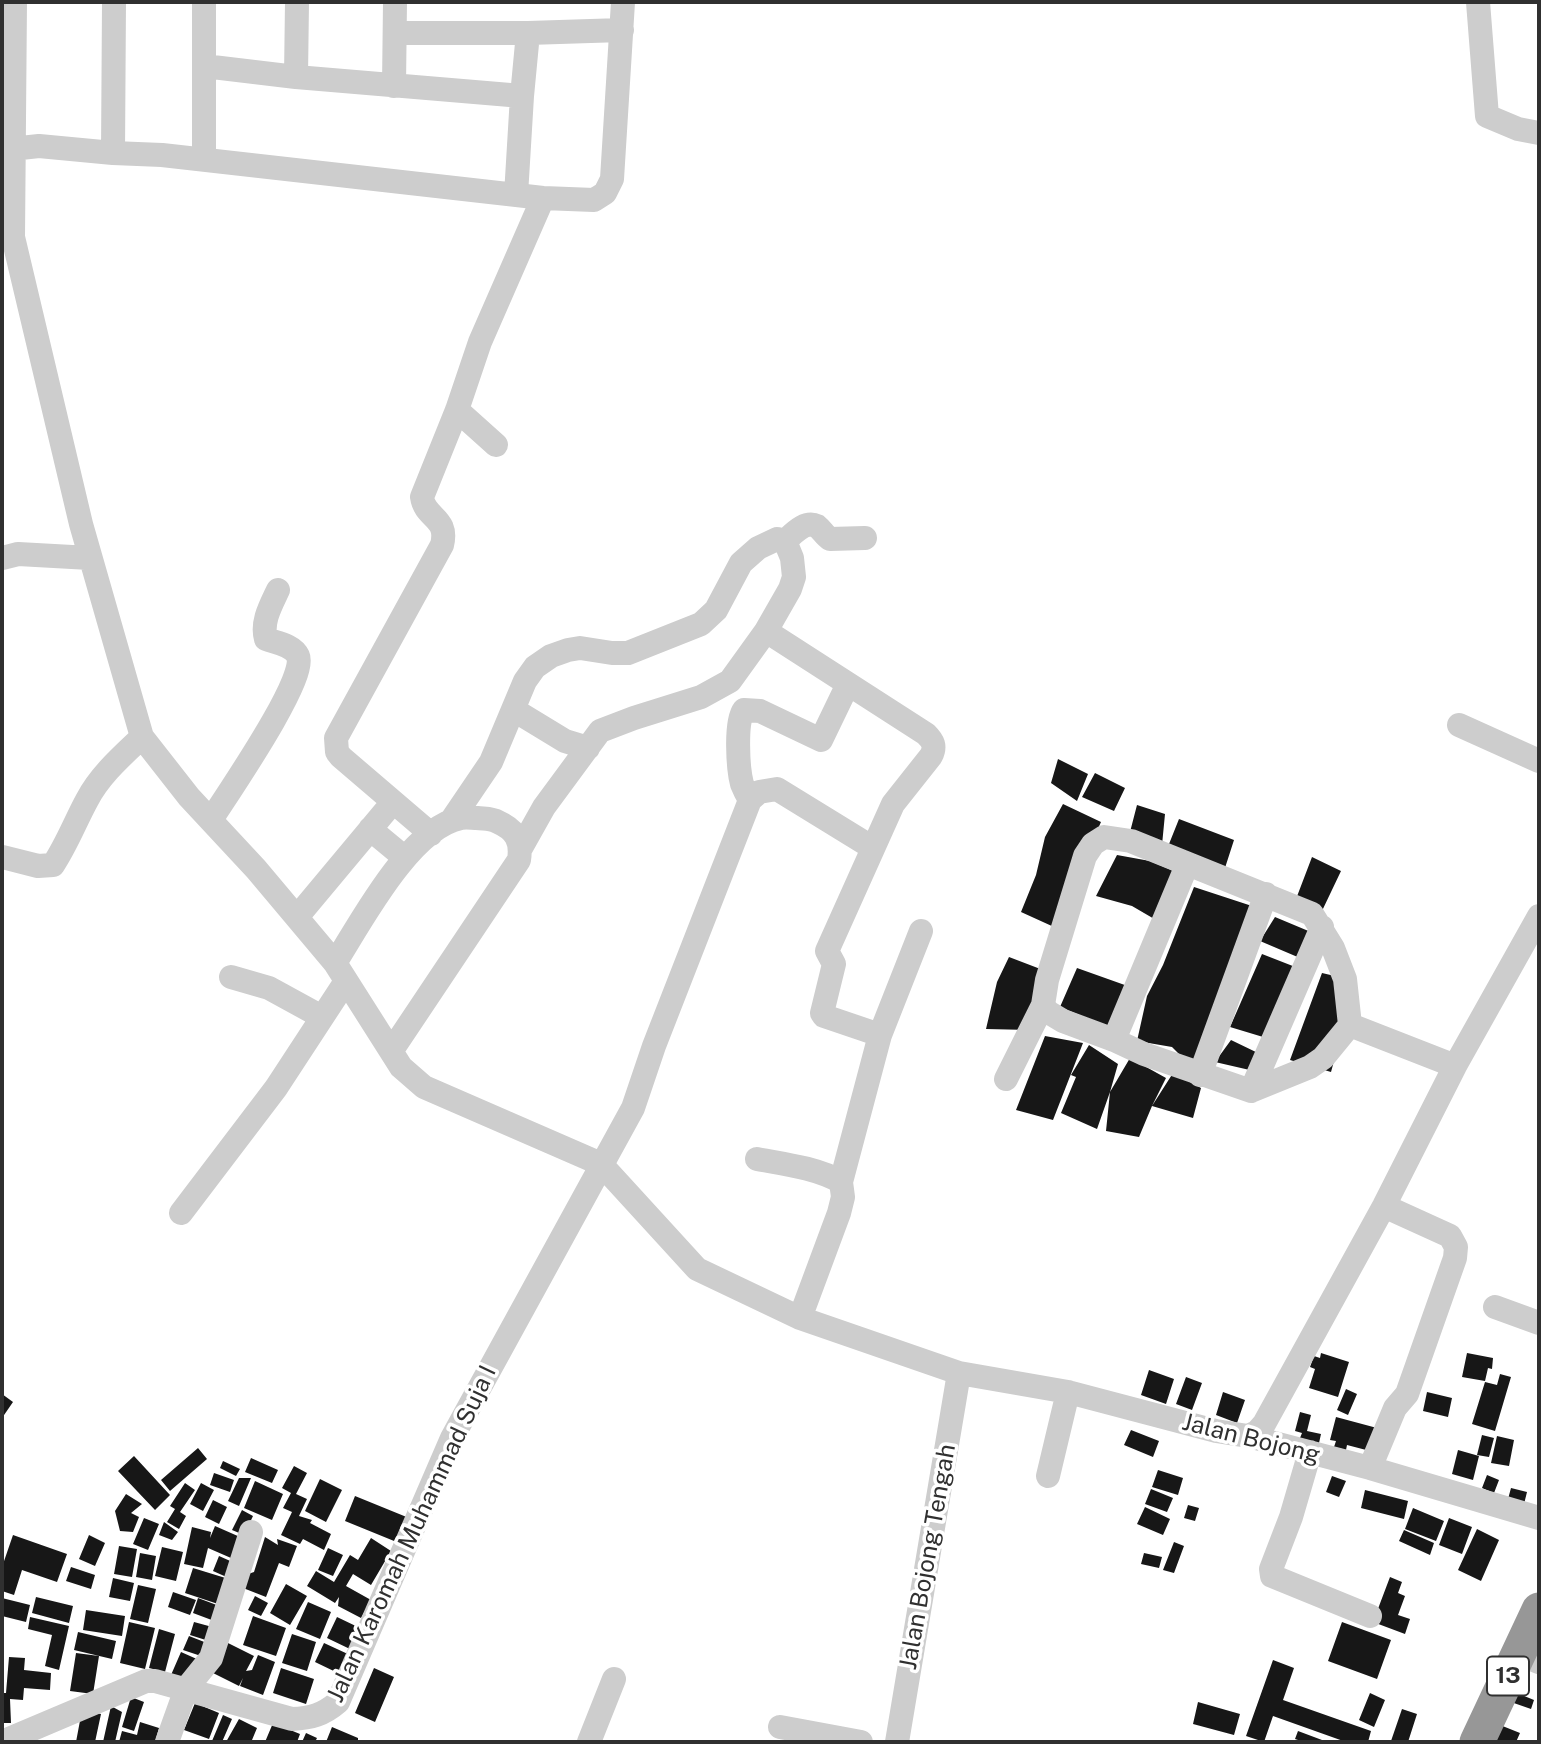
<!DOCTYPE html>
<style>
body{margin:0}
#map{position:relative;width:1541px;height:1744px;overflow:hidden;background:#fff;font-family:"Public Sans",sans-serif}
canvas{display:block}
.frame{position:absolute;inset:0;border:4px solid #303030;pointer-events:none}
</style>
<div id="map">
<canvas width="1541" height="1744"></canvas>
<div class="frame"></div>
</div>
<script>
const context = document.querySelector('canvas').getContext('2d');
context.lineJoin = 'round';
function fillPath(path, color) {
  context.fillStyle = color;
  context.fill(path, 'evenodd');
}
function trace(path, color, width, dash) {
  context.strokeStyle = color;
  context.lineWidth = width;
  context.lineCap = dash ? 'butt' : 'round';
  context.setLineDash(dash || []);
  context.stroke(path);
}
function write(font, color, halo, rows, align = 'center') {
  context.font = font + ' "Public Sans",sans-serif';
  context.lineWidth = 7;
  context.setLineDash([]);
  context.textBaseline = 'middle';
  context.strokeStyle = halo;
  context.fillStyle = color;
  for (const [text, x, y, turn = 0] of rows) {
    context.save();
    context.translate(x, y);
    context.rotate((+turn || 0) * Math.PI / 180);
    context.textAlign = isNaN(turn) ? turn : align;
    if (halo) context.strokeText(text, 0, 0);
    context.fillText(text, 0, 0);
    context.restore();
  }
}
fillPath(new Path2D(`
 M 1058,759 L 1088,774 L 1077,801 L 1051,783 Z
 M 1095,773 L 1125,788 L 1114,811 L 1082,797 Z
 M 1063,804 L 1101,822 L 1054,927 L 1021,912 L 1036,875 L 1045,837 Z
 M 1137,805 L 1165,814 L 1162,845 L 1130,832 Z
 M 1179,819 L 1234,840 L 1224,871 L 1167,849 Z
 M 1117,855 L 1150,861 L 1176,872 L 1156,920 L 1132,906 L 1096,896 Z
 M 1312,857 L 1341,871 L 1321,913 L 1296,899 Z
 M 1194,887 L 1255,907 L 1200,1075 L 1172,1047 L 1137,1041 L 1147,996 L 1163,965 Z
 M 1275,917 L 1318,935 L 1307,961 L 1260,941 Z
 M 1262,954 L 1303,970 L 1273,1040 L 1230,1027 Z
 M 1009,957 L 1043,970 L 1030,1030 L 986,1029 L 997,982 Z
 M 1077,968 L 1136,989 L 1118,1031 L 1060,1007 Z
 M 1322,973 L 1356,981 L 1331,1072 L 1290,1060 Z
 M 1045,1036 L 1083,1043 L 1053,1120 L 1016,1110 Z
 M 1231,1040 L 1260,1054 L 1254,1071 L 1215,1062 Z
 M 1089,1045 L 1118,1064 L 1110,1092 L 1130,1058 L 1166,1078 L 1152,1106 L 1173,1073 L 1201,1088 L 1193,1118 L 1152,1106 L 1139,1137 L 1106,1131 L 1110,1092 L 1097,1129 L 1061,1113 L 1076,1077 L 1071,1075 Z
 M 1321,1353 L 1349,1362 L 1338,1397 L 1309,1388 L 1315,1369 L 1310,1367 L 1314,1356 L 1320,1358 Z
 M 1467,1353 L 1493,1358 L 1492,1369 L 1488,1368 L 1485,1381 L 1462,1377 Z
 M 1149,1370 L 1174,1379 L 1166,1404 L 1141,1395 Z
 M 1500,1374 L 1511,1377 L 1495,1431 L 1472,1424 L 1485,1382 L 1497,1385 Z
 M 1186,1377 L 1202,1383 L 1192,1410 L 1176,1404 Z
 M 1346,1389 L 1357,1394 L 1348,1415 L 1337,1410 Z
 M 1223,1392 L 1245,1400 L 1237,1423 L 1216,1415 Z
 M 1427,1392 L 1452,1398 L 1448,1417 L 1423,1411 Z
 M 2,1394 L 13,1402 L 2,1418 Z
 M 1300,1412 L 1311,1415 L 1307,1431 L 1321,1434 L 1319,1443 L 1300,1438 L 1302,1433 L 1295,1431 Z
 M 1336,1417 L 1377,1428 L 1370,1451 L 1347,1445 L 1346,1450 L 1334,1447 L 1336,1441 L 1330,1440 Z
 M 1131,1430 L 1159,1441 L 1153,1457 L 1124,1445 Z
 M 1482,1435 L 1494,1438 L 1489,1457 L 1477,1455 Z
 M 1497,1436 L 1514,1440 L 1509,1466 L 1491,1463 Z
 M 198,1448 L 207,1459 L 170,1491 L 161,1480 Z
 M 1458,1450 L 1479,1456 L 1473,1480 L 1452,1474 Z
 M 134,1456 L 170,1495 L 155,1510 L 118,1471 Z
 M 251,1458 L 278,1470 L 272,1483 L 245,1472 Z
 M 223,1461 L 240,1469 L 236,1476 L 220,1468 Z
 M 294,1466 L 307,1473 L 296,1494 L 307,1499 L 299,1516 L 312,1520 L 310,1523 L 331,1534 L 324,1550 L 303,1539 L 300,1544 L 281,1535 L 292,1512 L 283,1508 L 291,1493 L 282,1488 Z
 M 1158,1470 L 1183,1478 L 1178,1495 L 1152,1487 Z
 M 214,1473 L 234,1480 L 230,1492 L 210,1485 Z
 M 1487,1475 L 1499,1480 L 1494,1493 L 1482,1488 Z
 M 1332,1476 L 1346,1481 L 1339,1497 L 1326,1492 Z
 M 239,1478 L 251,1478 L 239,1506 L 228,1501 Z
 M 320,1479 L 342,1490 L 326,1522 L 305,1511 Z
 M 255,1481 L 283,1494 L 272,1520 L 244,1508 Z
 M 185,1483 L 195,1490 L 180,1512 L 186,1516 L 179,1529 L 167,1522 L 175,1509 L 170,1506 Z
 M 201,1483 L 214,1490 L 203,1511 L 190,1504 Z
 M 1511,1488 L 1527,1492 L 1524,1504 L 1508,1499 Z
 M 1151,1489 L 1173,1498 L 1167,1512 L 1145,1504 Z
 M 1365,1490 L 1408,1501 L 1404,1519 L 1361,1508 Z
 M 126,1494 L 142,1504 L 131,1513 L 139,1517 L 133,1532 L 120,1531 L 115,1511 Z
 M 355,1496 L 409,1518 L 399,1543 L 345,1521 Z
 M 213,1500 L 227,1507 L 219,1524 L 205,1517 Z
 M 1188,1505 L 1199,1508 L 1195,1521 L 1184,1518 Z
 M 1145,1507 L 1170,1519 L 1163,1535 L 1137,1524 Z
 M 1413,1508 L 1444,1521 L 1436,1541 L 1405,1529 Z
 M 242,1510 L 253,1516 L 244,1535 L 232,1530 Z
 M 144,1518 L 159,1524 L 148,1550 L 133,1544 Z
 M 1449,1518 L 1472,1527 L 1462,1554 L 1439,1545 Z
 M 164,1522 L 178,1532 L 172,1540 L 159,1535 Z
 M 215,1526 L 240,1537 L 231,1558 L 208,1548 L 203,1568 L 184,1564 L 192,1527 L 211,1532 L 210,1538 Z
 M 1477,1529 L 1499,1540 L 1481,1581 L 1458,1570 Z
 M 1404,1530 L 1434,1543 L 1430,1555 L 1399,1541 Z
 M 13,1535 L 67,1554 L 57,1582 L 22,1570 L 14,1595 L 2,1591 L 2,1567 Z
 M 89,1535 L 105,1543 L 95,1566 L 79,1559 Z
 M 265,1537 L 278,1545 L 277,1539 L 297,1546 L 289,1567 L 279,1563 L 266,1597 L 243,1588 L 248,1574 L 254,1572 Z
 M 371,1538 L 391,1551 L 371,1585 L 353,1574 L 346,1586 L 371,1600 L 361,1618 L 338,1606 L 339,1597 L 335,1603 L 307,1586 L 316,1571 L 334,1582 L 350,1555 L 358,1560 Z
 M 1174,1542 L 1184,1546 L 1174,1573 L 1163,1570 Z
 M 119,1546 L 137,1549 L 132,1577 L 114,1574 Z
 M 162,1547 L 183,1552 L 176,1581 L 155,1576 Z
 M 328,1548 L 343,1555 L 333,1576 L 318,1570 Z
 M 140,1553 L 156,1556 L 152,1580 L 136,1577 Z
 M 1144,1553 L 1162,1557 L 1159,1568 L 1141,1564 Z
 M 219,1556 L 237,1564 L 231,1579 L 213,1571 Z
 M 71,1567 L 95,1575 L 91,1589 L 66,1581 Z
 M 193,1568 L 232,1580 L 224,1606 L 185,1593 Z
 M 1390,1577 L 1402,1582 L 1398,1593 L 1405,1596 L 1398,1615 L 1410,1619 L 1405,1634 L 1373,1622 Z
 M 113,1578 L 134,1583 L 130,1601 L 109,1597 Z
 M 286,1584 L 307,1596 L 290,1625 L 270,1613 Z
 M 138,1585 L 156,1589 L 148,1623 L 130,1619 Z
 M 173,1592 L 196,1600 L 190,1615 L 168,1607 Z
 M 255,1596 L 268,1603 L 261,1616 L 248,1610 Z
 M 36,1597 L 73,1606 L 69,1623 L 32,1613 Z
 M 2,1598 L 30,1605 L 26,1622 L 2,1616 Z
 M 198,1598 L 222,1607 L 217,1622 L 193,1613 Z
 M 308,1602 L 331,1612 L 320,1639 L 296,1629 Z
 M 86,1610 L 125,1616 L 122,1636 L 83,1630 Z
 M 253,1616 L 286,1628 L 276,1656 L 243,1645 Z
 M 30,1617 L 69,1626 L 59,1670 L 45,1666 L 52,1635 L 28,1629 Z
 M 337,1617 L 362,1629 L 352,1650 L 327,1638 Z
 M 129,1622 L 155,1628 L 145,1669 L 120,1663 Z
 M 194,1622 L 216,1628 L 212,1642 L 190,1635 Z
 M 1342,1622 L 1391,1640 L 1377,1679 L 1328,1661 Z
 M 159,1629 L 175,1634 L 165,1672 L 149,1668 Z
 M 78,1632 L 116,1641 L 112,1659 L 74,1650 Z
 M 292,1634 L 316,1642 L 307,1671 L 282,1663 Z
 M 189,1636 L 212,1645 L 207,1658 L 183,1650 Z
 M 228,1643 L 254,1656 L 246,1671 L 252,1670 L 258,1655 L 275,1662 L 263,1695 L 240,1686 L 243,1678 L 239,1686 L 213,1673 Z
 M 324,1643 L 350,1655 L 342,1675 L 315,1662 Z
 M 181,1652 L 199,1660 L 189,1683 L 171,1675 Z
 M 76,1653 L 99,1656 L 93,1694 L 70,1691 Z
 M 9,1657 L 25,1658 L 24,1670 L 51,1673 L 50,1690 L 24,1688 L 23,1700 L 10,1699 L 11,1723 L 2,1723 L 2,1693 L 6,1693 Z
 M 1273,1660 L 1294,1668 L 1283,1700 L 1371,1731 L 1368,1742 L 1346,1742 L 1273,1716 L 1264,1742 L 1246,1736 Z
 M 281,1668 L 314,1679 L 306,1704 L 273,1693 Z
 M 374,1668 L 394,1677 L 375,1722 L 355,1713 Z
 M 1512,1691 L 1534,1700 L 1531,1709 L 1508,1701 Z
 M 1370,1693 L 1385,1700 L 1374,1727 L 1359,1720 Z
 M 131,1697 L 144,1702 L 134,1731 L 122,1727 Z
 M 1198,1702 L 1240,1714 L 1234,1735 L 1193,1724 Z
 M 195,1703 L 219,1713 L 209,1739 L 184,1730 Z
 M 111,1706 L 122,1712 L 115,1742 L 103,1742 Z
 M 1402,1709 L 1417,1714 L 1408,1742 L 1394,1742 L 1391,1741 Z
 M 82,1710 L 101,1714 L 95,1742 L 76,1742 Z
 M 223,1715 L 232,1719 L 222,1742 L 214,1742 L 212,1741 Z
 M 239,1719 L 257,1728 L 252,1740 L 257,1742 L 226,1742 Z
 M 140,1722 L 159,1728 L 155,1742 L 119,1742 L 122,1731 L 137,1735 Z
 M 273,1723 L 300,1734 L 297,1742 L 265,1742 Z
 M 1500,1725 L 1520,1733 L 1516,1742 L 1501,1742 L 1494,1740 Z
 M 332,1727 L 358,1738 L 358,1740 L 364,1742 L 326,1742 Z
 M 1298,1731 L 1322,1740 L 1321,1742 L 1304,1742 L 1295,1739 Z
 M 306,1733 L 317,1738 L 315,1742 L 302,1742 Z`), '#171717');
trace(new Path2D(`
 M 15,2 L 13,237 L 81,524 L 142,737 L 189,797 L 256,869 L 335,963 L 401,1067 L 424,1087 L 601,1164 L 697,1269 L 800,1318 L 959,1373 L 1068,1392 L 1216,1431 L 1248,1436 L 1370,1468 L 1539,1518
 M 1478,2 L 1487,116 L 1518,129 L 1539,133
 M 395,33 L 528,33 L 622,30
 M 204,66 L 296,77 L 522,96
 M 296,77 L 297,2
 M 394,86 L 395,2
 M 2,150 L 39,146 L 113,153 L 162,155 L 543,198 L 594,200 L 605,193 L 612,179 L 623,2
 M 113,153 L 114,2
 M 204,159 L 204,2
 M 516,195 L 522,96 L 528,33
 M 457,410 L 496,445
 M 785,541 C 793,534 805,520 817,526 C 822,530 825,536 830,539 L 865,538
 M 2,558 L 18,554 L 90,558
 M 766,631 L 926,734 C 933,741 936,746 931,756 L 893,804 L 827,951 L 834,964 L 822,1013 L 824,1016 L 880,1035
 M 514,710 L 565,741 L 588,748
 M 1459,725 L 1539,761
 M 750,800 C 747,795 744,789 742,784 C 738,769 735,722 744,710 L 760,711 L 821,740 L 848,684
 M 211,820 C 226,796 308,678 298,656 C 293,645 277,643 266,639 C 261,622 271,605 278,590
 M 451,821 L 491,762 L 525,681 L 535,667 L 551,656 L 568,650 L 580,648 L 612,653 L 628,653 L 701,624 L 716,610 L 741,563 L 758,548 L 777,539 L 785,541 L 792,558 L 794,577 L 790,589 L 766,631 L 730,681 L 701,697 L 634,718 L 600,731 L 544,807 L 521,848
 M 370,829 L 405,858
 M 431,834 L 341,757 L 337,752 L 336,738 L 442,545 C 449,517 425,519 422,497 L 457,410 L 480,342 L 543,198
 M 2,857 L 38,866 L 53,865 C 67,844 75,822 87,800 C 100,775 122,756 142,737
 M 297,917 L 393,802
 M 335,963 C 361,922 410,828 461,818 C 466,817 472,818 477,818 C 485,819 491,818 498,822 C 516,830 522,841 519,860 L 392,1050
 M 231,977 L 269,988 L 322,1017
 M 1350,1025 L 1323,1058 L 1310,1067 L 1251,1091 L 1144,1054 L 1114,1040 L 1063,1021 L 1048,1012 L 1043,1005 L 1047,980 L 1085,856 L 1093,844 L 1104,837 L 1131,841 L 1312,914 L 1333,948 L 1345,979 L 1350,1025 L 1455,1066
 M 1114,1040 L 1187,865
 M 1200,1075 L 1266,894
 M 1006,1079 L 1043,1005
 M 1251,1091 L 1322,927
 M 757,1159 C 784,1164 817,1168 841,1182 L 843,1197 L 839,1213 L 800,1318
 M 841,1182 L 880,1035 L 921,931
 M 181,1213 L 276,1088 L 346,981
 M 1495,1307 L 1539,1323
 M 1248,1436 L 1257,1432 L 1264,1424 L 1384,1206 L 1455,1066 L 1539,916
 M 1310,1452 L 1291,1517 L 1271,1569 L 1272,1576 L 1370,1616
 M 1370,1468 L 1395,1408 L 1407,1394 L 1455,1258 L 1456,1247 L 1450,1236 L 1384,1206
 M 1048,1476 L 1068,1392
 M 1519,1654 L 1539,1662
 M 780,1727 L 861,1742
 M 2,1742 L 146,1681 L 155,1681 L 292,1719 C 311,1718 323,1715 338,1702 L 452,1438 L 633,1108 L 654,1046 L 750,800 L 759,792 L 777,789 L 873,848
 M 167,1742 L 186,1689 L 211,1658 L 251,1532
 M 589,1742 L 614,1679
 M 897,1742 L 959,1373`), '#cdcdcd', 24);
trace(new Path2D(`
 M 1477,1742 L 1539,1610`), '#979797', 35);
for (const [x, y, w] of [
 [1508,1676,42]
]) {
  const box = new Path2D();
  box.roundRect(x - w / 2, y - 19.5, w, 39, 5);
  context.fillStyle = '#fff';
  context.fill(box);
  trace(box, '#303030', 2);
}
write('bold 23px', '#303030', null, [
 ["13",1508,1676]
]);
write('24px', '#303030', '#fff', [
 ["Jalan Bojong",1251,1439,14],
 ["Jalan Karomah Muhammad Suja I",412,1534,-65],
 ["Jalan Bojong Tengah",928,1557,-80]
]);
</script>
